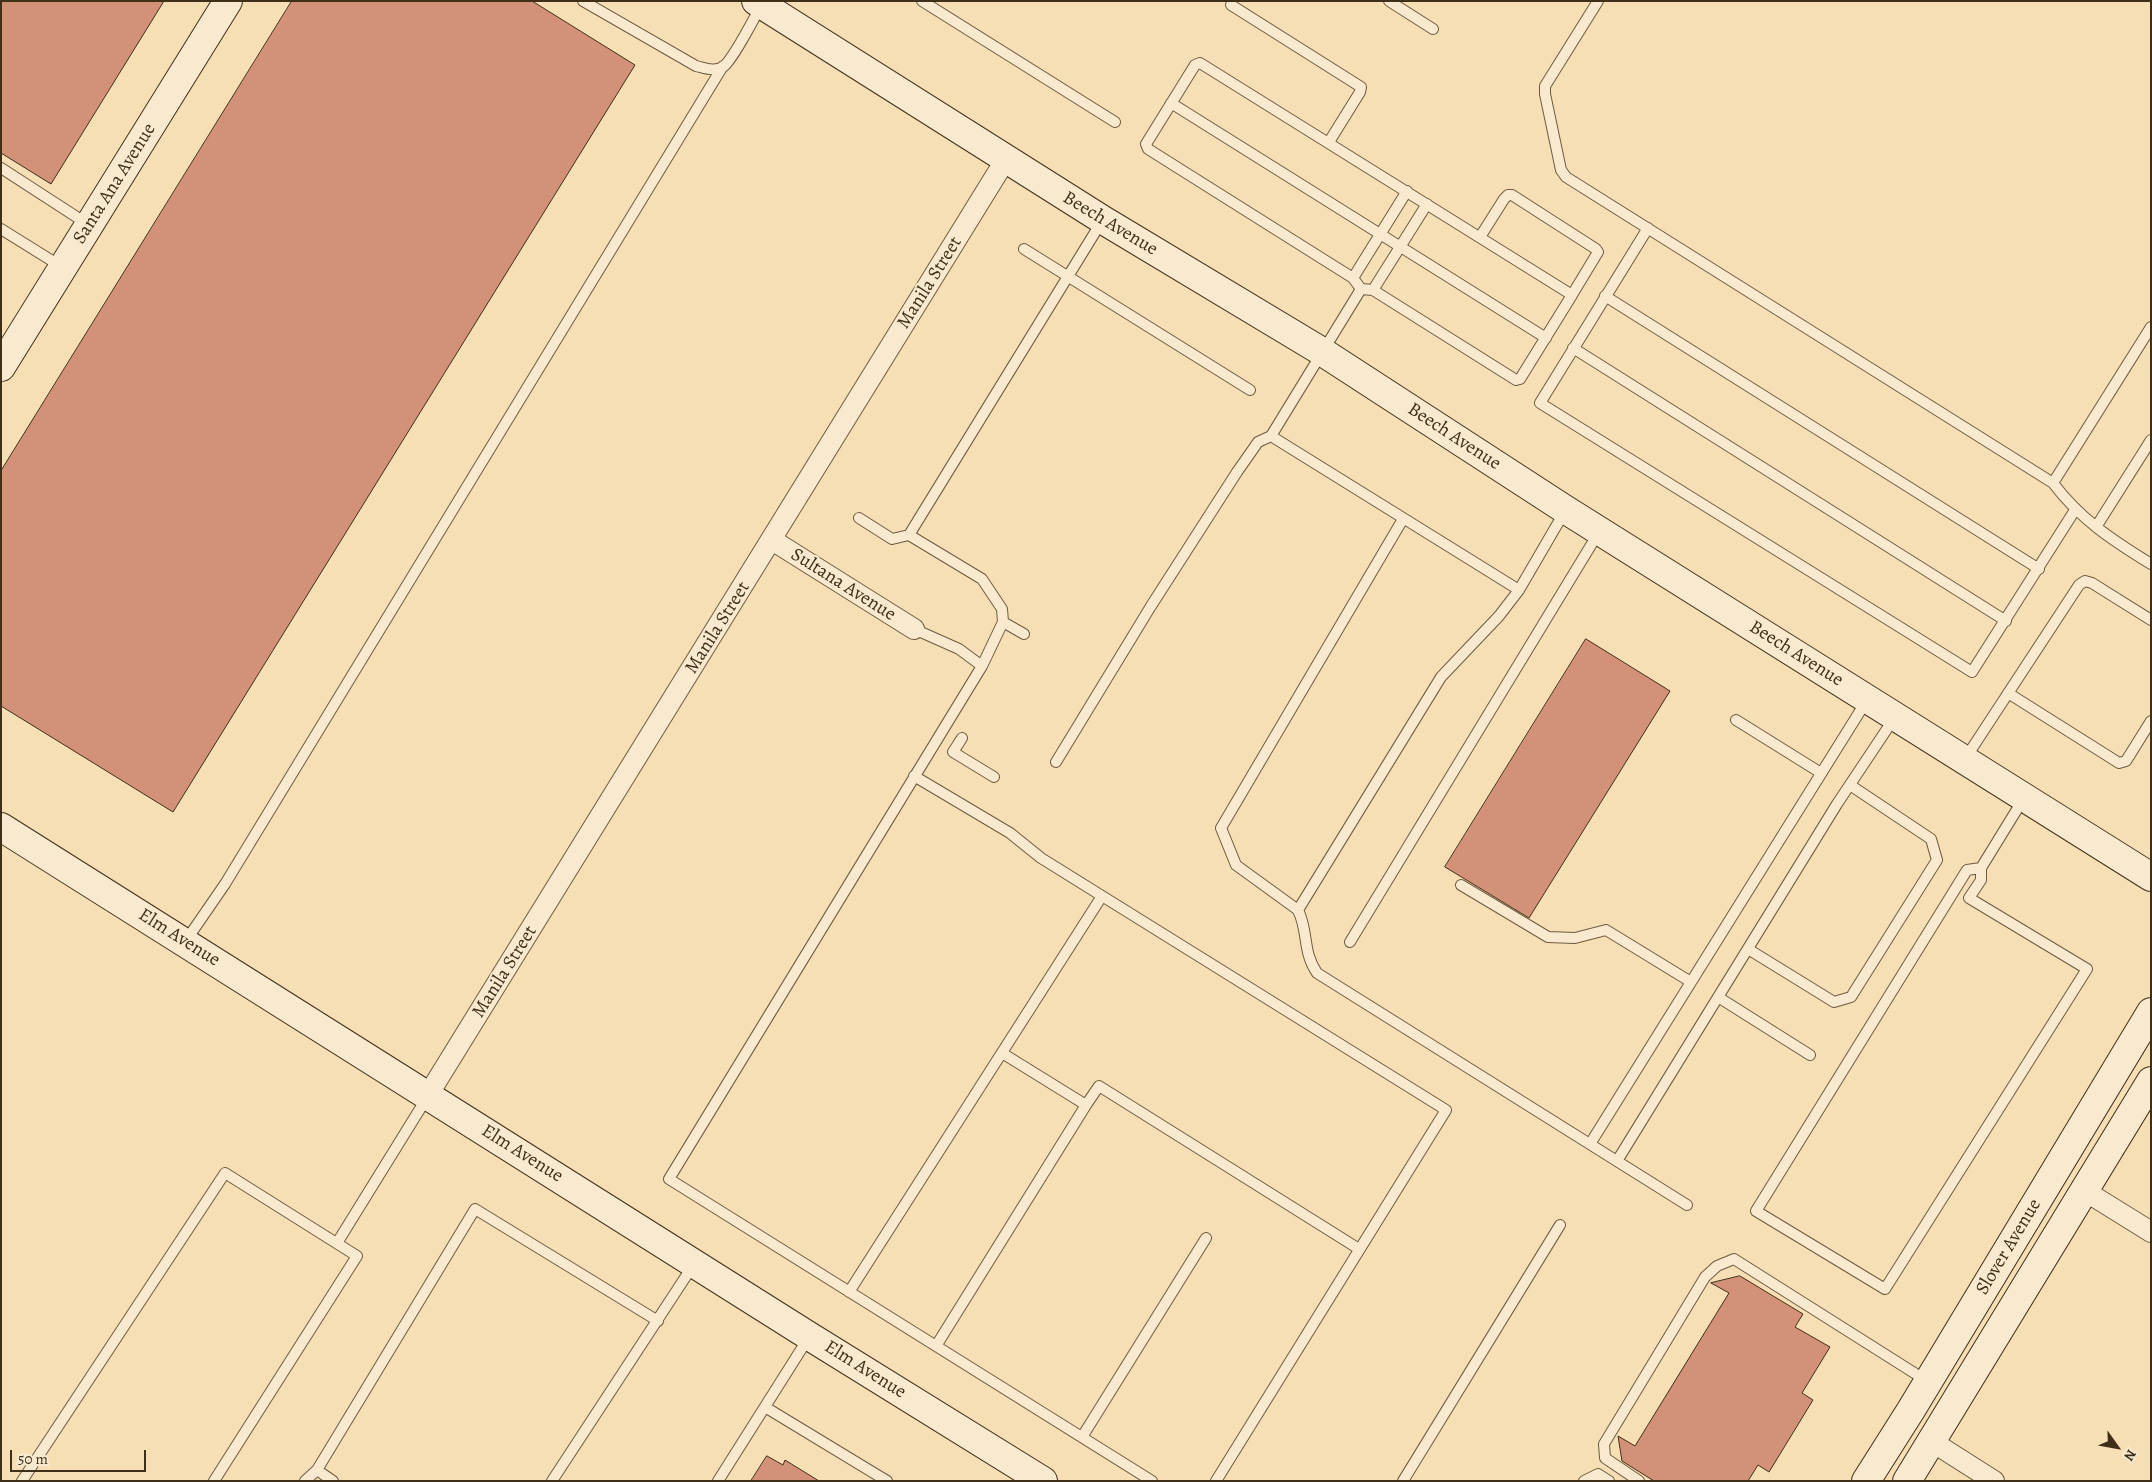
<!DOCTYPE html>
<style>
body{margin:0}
#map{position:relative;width:2152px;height:1482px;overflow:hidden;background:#f6deb5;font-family:Alegreya,serif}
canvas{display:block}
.frame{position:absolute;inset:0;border:2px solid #402f18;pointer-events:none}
.north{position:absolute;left:2092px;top:1422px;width:50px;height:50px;-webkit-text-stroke:4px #f9eacf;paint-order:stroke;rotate:122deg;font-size:14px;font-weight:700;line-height:20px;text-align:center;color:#402f18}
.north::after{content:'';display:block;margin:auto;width:18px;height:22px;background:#402f18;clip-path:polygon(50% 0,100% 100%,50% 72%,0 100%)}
.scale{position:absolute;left:10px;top:1450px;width:136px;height:22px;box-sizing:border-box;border:2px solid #402f18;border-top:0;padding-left:6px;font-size:15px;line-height:18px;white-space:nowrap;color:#402f18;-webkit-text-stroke:4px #f9eacf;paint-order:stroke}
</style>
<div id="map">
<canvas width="2152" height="1482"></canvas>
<div class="frame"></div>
<div class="north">N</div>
<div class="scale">50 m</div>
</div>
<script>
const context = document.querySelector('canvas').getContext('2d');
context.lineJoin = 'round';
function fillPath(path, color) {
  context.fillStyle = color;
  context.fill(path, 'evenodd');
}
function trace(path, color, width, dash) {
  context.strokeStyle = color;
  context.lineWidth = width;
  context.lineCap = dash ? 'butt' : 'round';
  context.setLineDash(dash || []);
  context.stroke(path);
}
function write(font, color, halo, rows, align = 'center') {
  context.font = font + ' Alegreya,serif';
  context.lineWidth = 4;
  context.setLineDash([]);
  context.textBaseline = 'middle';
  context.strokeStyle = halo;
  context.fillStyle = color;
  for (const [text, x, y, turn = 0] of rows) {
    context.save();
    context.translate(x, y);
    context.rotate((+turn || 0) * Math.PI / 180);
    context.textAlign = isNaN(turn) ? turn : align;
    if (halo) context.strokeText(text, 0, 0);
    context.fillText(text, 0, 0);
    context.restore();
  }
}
const building = new Path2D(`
 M 1,1 L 164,1 L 51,184 L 1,153 Z
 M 292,1 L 532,1 L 635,65 L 173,812 L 1,706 L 1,471 Z
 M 1586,639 L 1670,691 L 1529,918 L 1445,867 Z
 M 1740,1276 L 1803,1314 L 1795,1327 L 1830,1347 L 1802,1393 L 1813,1400 L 1769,1472 L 1758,1465 L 1748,1481 L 1654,1481 L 1622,1461 L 1618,1436 L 1635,1446 L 1729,1293 L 1711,1283 Z
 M 767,1456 L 783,1465 L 785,1460 L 819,1481 L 751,1481 Z`);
fillPath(building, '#d39177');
trace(building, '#402f18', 1);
const lane = new Path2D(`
 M 583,1 L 696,66 C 705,68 714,72 723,67 C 733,60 754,18 761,6
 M 922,1 L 1115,122
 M 1389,1 L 1433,29
 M 1598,1 L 1545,86 L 1545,94 L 1561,170 L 1566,177 L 2053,483 L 2151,327
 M 1231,5 L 1361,87 L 1360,92 L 1329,142
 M 1171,103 L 1546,338
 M 1,168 L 89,225
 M 1102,221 L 909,535 L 982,579 L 1002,609 L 1003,622 L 982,666 L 669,1179 L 1152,1481
 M 1648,228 L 1540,403 L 1972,672 L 2075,510
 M 1,229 L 62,267
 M 1480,237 L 1504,199 L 1508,195 L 1512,195 L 1596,249 L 1598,252 L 1572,295 L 1200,63 L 1195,65 L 1146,144 L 1148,149 L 1353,278 L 1361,289 L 1373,290 L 1516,380 L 1520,379 L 1572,295
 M 1024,249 L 1250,390
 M 1353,278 L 1407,191
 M 1373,290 L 1427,204
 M 1605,296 L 2039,569
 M 1573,348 L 2006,621
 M 1271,436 L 1361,289
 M 2053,483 C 2080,519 2112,540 2151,564
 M 859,518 L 892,539 L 909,535
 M 2096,527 L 2151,440
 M 1519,590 L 1565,511
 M 1003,622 L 1024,634
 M 914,629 L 959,649 L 982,666
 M 2008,693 L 2119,763 L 2126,761 L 2151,721
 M 1736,720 L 1821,773
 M 962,738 L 953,752 L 994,777
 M 1965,759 L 2079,585 L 2085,581 L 2092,583 L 2151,620
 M 1056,762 L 1151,606 L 1237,472 L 1258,442 L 1271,436 L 1519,590 L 1499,616 L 1441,677 L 1298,910 C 1309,933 1302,951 1317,973 L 1687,1205
 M 914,776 L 1010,833 L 1041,858 L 1446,1110 L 1216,1481
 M 1981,868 L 1981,880 L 1969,898 L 2087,969 L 1885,1289 L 1756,1211 L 1967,870 Z
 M 1981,868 L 2024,798
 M 1461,885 L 1548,937 L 1575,938 L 1606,930 L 1691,982
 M 1298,910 L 1236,865 L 1221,828 L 1403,519
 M 185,942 L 225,884 L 723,66
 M 1350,942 L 1599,532
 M 1748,949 L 1834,1002 L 1851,997 L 1937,860 L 1931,839 L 1850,785
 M 1718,997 L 1810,1055
 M 1086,1105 L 1099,1086 L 1359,1249
 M 1590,1144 L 1867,700
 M 1617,1161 L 1837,804 L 1895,717
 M 337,1243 L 428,1096
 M 849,1292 L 1102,896
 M 936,1346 L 1086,1105 L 1002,1053
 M 765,1407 L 887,1481
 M 1082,1437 L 1206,1238
 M 22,1481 L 225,1173 L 357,1256 L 214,1481
 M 305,1481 L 317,1470
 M 333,1481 L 317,1470 L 475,1209 L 658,1321
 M 552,1481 L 694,1264
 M 718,1481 L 809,1337
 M 1403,1481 L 1560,1225
 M 1584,1481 L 1598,1474 L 1609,1481
 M 1639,1481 L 1605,1458 L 1604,1444 L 1705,1277 L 1717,1266 L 1734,1259 L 1927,1381`);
const street = new Path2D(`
 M 772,540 L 914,629
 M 428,1095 L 1006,159
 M 2085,1191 L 2151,1232
 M 1931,1441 L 1994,1481`);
const secondary = new Path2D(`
 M 756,1 L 1103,220 L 1321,351 L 1566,510 L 2151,877
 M 1,367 L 228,1
 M 1,827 L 809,1336 L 1043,1481
 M 1866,1481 L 1911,1410 L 2151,1012
 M 1907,1481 L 2151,1081`);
trace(lane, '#6e5b3f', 12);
trace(street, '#6e5b3f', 22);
trace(secondary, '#402f18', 30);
trace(lane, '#f9eacf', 10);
trace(street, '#f9eacf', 20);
trace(secondary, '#f9eacf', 28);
write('19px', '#402f18', '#f9eacf', [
 ["Santa Ana Avenue",115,184,-58],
 ["Beech Avenue",1110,224,31],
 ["Manila Street",930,283,-58],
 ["Beech Avenue",1454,437,33],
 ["Sultana Avenue",843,585,32],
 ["Manila Street",718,628,-58],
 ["Beech Avenue",1796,654,32],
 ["Elm Avenue",179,938,32],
 ["Manila Street",505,972,-58],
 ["Elm Avenue",522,1154,32],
 ["Slover Avenue",2009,1247,-59],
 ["Elm Avenue",865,1370,32]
]);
</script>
